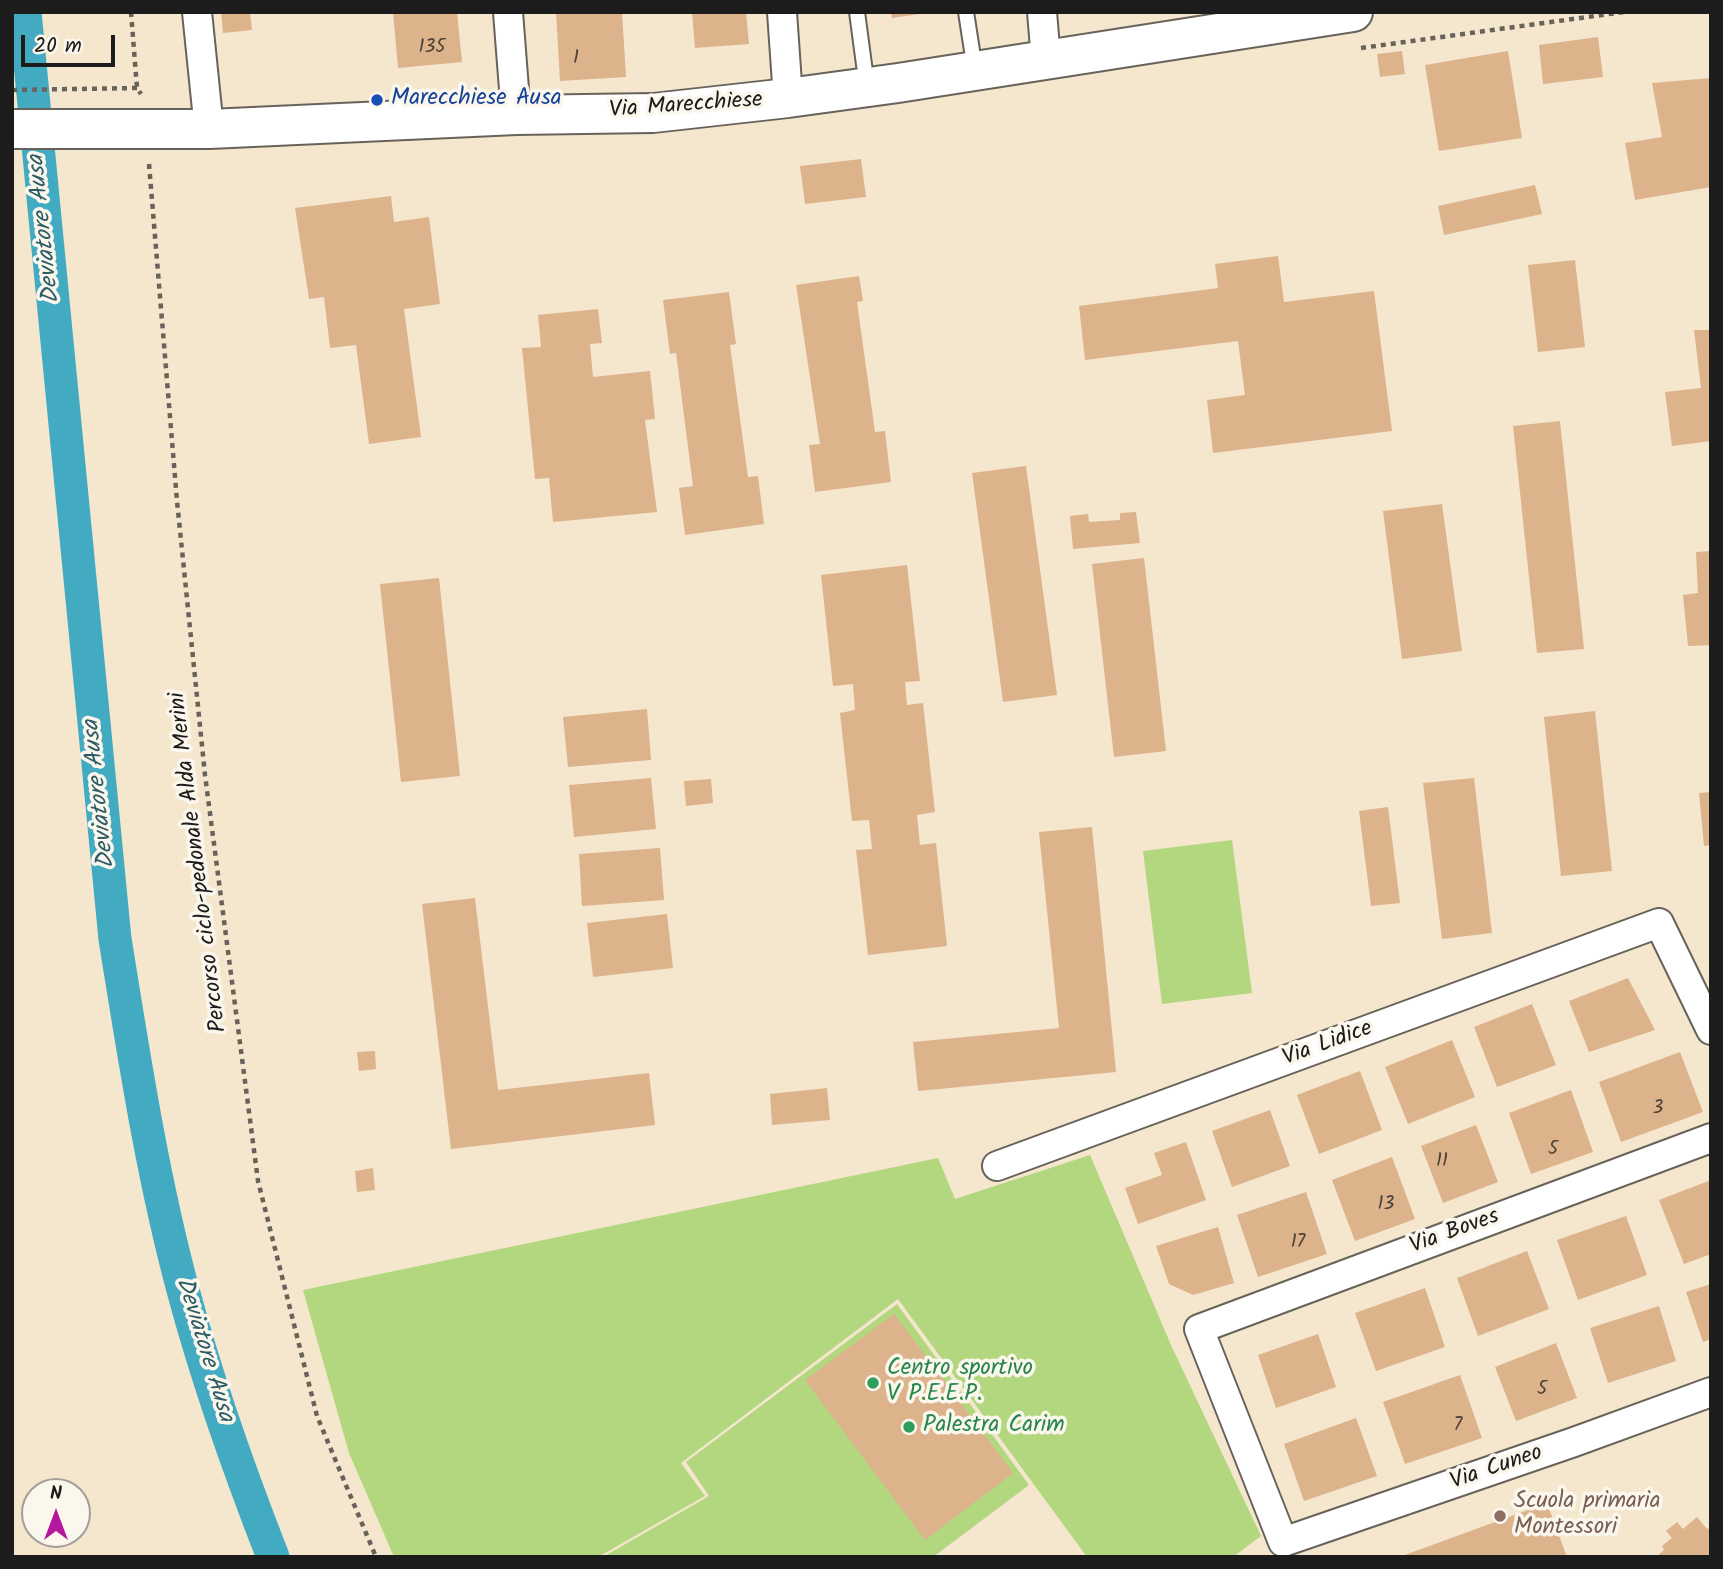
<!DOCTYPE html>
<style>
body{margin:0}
#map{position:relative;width:1723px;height:1569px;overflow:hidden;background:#f5e6ce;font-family:Kalam,sans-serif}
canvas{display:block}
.frame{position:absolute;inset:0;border:14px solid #1c1c1c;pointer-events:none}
.north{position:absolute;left:21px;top:1478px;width:70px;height:70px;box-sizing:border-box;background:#fbf7ec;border:2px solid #a29f99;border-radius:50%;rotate:0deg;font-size:19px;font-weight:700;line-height:28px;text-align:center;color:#1c1c1c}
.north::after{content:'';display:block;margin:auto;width:24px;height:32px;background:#b5179e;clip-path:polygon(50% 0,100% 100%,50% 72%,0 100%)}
.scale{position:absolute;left:21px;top:35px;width:94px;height:32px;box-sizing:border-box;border:4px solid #1c1c1c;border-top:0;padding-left:9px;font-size:21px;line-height:24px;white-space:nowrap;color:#1c1c1c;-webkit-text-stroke:5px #fbf7ec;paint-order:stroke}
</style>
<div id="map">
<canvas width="1723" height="1569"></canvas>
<div class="frame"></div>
<div class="north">N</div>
<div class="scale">20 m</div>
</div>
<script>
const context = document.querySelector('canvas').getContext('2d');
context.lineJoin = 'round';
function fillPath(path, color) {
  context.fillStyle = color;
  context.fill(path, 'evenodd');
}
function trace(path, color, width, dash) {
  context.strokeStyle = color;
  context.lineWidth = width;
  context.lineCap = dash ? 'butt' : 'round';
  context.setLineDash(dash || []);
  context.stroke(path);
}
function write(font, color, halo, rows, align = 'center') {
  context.font = font + ' Kalam,sans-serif';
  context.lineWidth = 7;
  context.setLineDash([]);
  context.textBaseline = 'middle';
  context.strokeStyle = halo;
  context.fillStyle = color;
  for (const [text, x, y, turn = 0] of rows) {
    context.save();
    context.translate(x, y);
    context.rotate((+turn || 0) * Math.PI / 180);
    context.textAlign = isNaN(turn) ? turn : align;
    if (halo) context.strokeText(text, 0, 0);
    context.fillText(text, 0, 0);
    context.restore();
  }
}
fillPath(new Path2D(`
 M 1232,840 L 1252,993 L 1162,1004 L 1143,851 Z
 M 1090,1155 L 1171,1345 L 1261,1536 L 1233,1557 L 1087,1557 L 898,1299 L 681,1463 L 705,1496 L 598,1557 L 394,1557 L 349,1453 L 303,1290 L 938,1158 L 955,1199 Z
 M 897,1304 L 1029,1485 L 933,1557 L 603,1557 L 709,1496 L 686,1462 Z`), '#b3d77f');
trace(new Path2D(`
 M 25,12 L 115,939 C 134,1056 152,1175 183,1290 C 207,1380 239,1470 273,1557`), '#42abc2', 33);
fillPath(new Path2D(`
 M 221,12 L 250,12 L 252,30 L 223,33 Z
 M 393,12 L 457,12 L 462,62 L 398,68 Z
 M 556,12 L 622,12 L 626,77 L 560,81 Z
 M 692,12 L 746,12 L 749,44 L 695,48 Z
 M 891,12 L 920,12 L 920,14 L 892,18 Z
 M 1598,37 L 1603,77 L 1543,84 L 1539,45 Z
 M 1402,51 L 1405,74 L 1380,77 L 1377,54 Z
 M 1508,51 L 1522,138 L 1439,151 L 1425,65 Z
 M 1711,78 L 1711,187 L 1635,200 L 1625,143 L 1662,137 L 1652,83 Z
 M 861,159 L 866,197 L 805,204 L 800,166 Z
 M 1535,185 L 1542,214 L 1444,235 L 1438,206 Z
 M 391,196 L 394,222 L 429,217 L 440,304 L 404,309 L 421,437 L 369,444 L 356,345 L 330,348 L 324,297 L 309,299 L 295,208 Z
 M 1278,256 L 1284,302 L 1374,291 L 1392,431 L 1213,453 L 1207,400 L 1245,395 L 1238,341 L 1085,360 L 1079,306 L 1218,288 L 1215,264 Z
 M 1575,260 L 1585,347 L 1538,352 L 1528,265 Z
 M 859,276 L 863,301 L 857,302 L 875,432 L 885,431 L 891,482 L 815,492 L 809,445 L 820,444 L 796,285 Z
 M 729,292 L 736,344 L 730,345 L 748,477 L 758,476 L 764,524 L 685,535 L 679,488 L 693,486 L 676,353 L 670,354 L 663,300 Z
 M 598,309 L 602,343 L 590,344 L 593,377 L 650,371 L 655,419 L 645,420 L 657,512 L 553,522 L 549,478 L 535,479 L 522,348 L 541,347 L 538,315 Z
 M 1694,330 L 1711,330 L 1711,441 L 1672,446 L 1665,392 L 1701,388 Z
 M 1560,421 L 1584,649 L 1537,653 L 1513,426 Z
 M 1026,466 L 1057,695 L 1003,702 L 972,473 Z
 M 1442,504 L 1462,651 L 1402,659 L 1383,511 Z
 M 1136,512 L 1140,543 L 1073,549 L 1070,516 L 1088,514 L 1089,522 L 1120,520 L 1120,513 Z
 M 1711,551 L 1711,645 L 1688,646 L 1683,595 L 1698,593 L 1696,552 Z
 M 1144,558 L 1166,751 L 1114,757 L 1092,564 Z
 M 907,565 L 920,681 L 905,682 L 907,705 L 923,703 L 935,812 L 917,815 L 920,845 L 936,843 L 947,946 L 868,955 L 856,850 L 872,849 L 869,820 L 852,821 L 840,713 L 855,710 L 853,684 L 833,686 L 821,575 Z
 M 439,578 L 460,776 L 401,782 L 380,584 Z
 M 647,709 L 651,760 L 568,767 L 563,717 Z
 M 1595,711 L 1612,871 L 1561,876 L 1544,717 Z
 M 651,778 L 656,829 L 574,837 L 569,785 Z
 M 1474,778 L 1492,933 L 1442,939 L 1423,783 Z
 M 711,779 L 713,803 L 686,806 L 684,781 Z
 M 1711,792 L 1711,845 L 1704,846 L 1699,793 Z
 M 1388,807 L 1400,903 L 1371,906 L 1359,811 Z
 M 1092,827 L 1116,1072 L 918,1091 L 913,1042 L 1059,1028 L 1039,832 Z
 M 660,848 L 664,900 L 582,906 L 579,854 Z
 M 475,898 L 498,1090 L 649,1073 L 655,1125 L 451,1149 L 422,904 Z
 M 667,914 L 673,968 L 593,977 L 587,923 Z
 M 1628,978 L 1655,1030 L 1589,1052 L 1569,1001 Z
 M 1532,1004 L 1556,1065 L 1497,1087 L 1474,1027 Z
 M 1452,1040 L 1475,1097 L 1408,1124 L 1385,1067 Z
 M 375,1051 L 376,1069 L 359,1071 L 357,1052 Z
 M 1680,1052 L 1703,1112 L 1621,1142 L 1599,1082 Z
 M 1360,1071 L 1382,1130 L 1319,1154 L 1297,1095 Z
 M 827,1088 L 830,1120 L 772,1125 L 770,1094 Z
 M 1571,1090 L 1593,1152 L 1531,1174 L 1509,1113 Z
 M 1270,1110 L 1290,1166 L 1232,1187 L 1212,1131 Z
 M 1476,1125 L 1498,1182 L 1443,1203 L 1421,1146 Z
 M 1186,1142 L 1206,1200 L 1138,1224 L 1125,1188 L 1162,1175 L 1154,1153 Z
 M 1392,1157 L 1415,1219 L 1355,1241 L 1332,1180 Z
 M 373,1168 L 375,1190 L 357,1192 L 355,1171 Z
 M 1711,1180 L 1711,1254 L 1684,1264 L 1659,1200 Z
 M 1306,1192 L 1327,1254 L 1258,1277 L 1237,1215 Z
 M 1626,1216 L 1647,1275 L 1578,1300 L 1557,1240 Z
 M 1218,1227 L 1234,1283 L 1193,1295 L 1169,1284 L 1156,1246 Z
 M 1527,1251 L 1549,1309 L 1478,1336 L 1457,1278 Z
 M 1711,1284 L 1711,1339 L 1703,1342 L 1686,1292 Z
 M 1425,1288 L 1445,1347 L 1376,1371 L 1355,1313 Z
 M 1659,1306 L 1676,1361 L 1608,1383 L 1590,1328 Z
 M 894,1314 L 1013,1473 L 925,1540 L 805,1380 Z
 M 1318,1334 L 1336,1387 L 1276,1408 L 1258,1355 Z
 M 1556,1343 L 1577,1398 L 1516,1421 L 1495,1367 Z
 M 1460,1375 L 1482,1438 L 1405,1464 L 1383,1402 Z
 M 1356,1418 L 1377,1476 L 1304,1501 L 1284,1444 Z
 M 1547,1503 L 1567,1557 L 1402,1557 L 1402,1556 Z
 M 1697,1517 L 1707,1529 L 1711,1527 L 1711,1557 L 1656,1557 L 1664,1550 L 1662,1546 L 1672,1538 L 1666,1531 L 1677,1522 L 1683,1529 Z`), '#ddb38c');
const service = new Path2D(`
 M 857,12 L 867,87
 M 966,12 L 975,70`);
const minor = new Path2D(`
 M 197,12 L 209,129
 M 508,12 L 516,115
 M 782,12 L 788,98
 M 1042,12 L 1046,60
 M 1711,1138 L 1199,1329 L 1283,1542 L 1574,1442 L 1711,1392
 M 997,1166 L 1659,923 L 1711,1030`);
const secondary = new Path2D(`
 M 12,129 L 209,129 L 516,115 L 653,113 L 788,98 L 898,83 L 1353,12`);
trace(service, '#68635a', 18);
trace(minor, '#68635a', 32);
trace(secondary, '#68635a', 42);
trace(new Path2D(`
 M 131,12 L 137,88 L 141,94
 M 1361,48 L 1624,12
 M 12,90 L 137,88
 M 149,164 L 177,501 L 205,775 L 258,1181 L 317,1416 L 376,1557`), '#68635a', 4.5, [5, 5]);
trace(service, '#fff', 14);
trace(minor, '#fff', 28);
trace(secondary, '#fff', 38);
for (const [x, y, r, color] of [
 [377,100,7,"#1a4fb4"],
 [873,1383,7,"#2e9e5b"],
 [909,1427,7,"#2e9e5b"],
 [1500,1516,7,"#8d6e63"]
]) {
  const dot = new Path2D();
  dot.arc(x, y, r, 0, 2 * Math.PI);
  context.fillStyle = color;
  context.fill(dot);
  trace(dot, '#fbf7ec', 2.5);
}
write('19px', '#4c4238', null, [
 ["135",432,49],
 ["1",576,60],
 ["3",1658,1110],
 ["5",1553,1151],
 ["11",1442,1163],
 ["13",1386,1206],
 ["17",1298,1244],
 ["5",1542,1391],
 ["7",1458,1427]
]);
write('23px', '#164399', '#fbf7ec', [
 ["Marecchiese Ausa",391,100]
], 'left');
write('23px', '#1c1c1c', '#fbf7ec', [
 ["Via Marecchiese",686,107,-4],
 ["Percorso ciclo-pedonale Alda Merini",200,862,-97],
 ["Via Lidice",1328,1045,-20],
 ["Via Boves",1455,1233,-20],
 ["Via Cuneo",1497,1469,-19]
]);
write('23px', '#27864d', '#fbf7ec', [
 ["Centro sportivo",887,1370],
 ["V P.E.E.P.",887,1396],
 ["Palestra Carim",923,1427]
], 'left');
write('23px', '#785e54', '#fbf7ec', [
 ["Scuola primaria",1514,1503],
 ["Montessori",1514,1529]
], 'left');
write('italic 24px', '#2d5c67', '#fbf7ec', [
 ["Deviatore Ausa",46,229,-96],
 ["Deviatore Ausa",101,794,-96],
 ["Deviatore Ausa",203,1350,73]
]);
</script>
